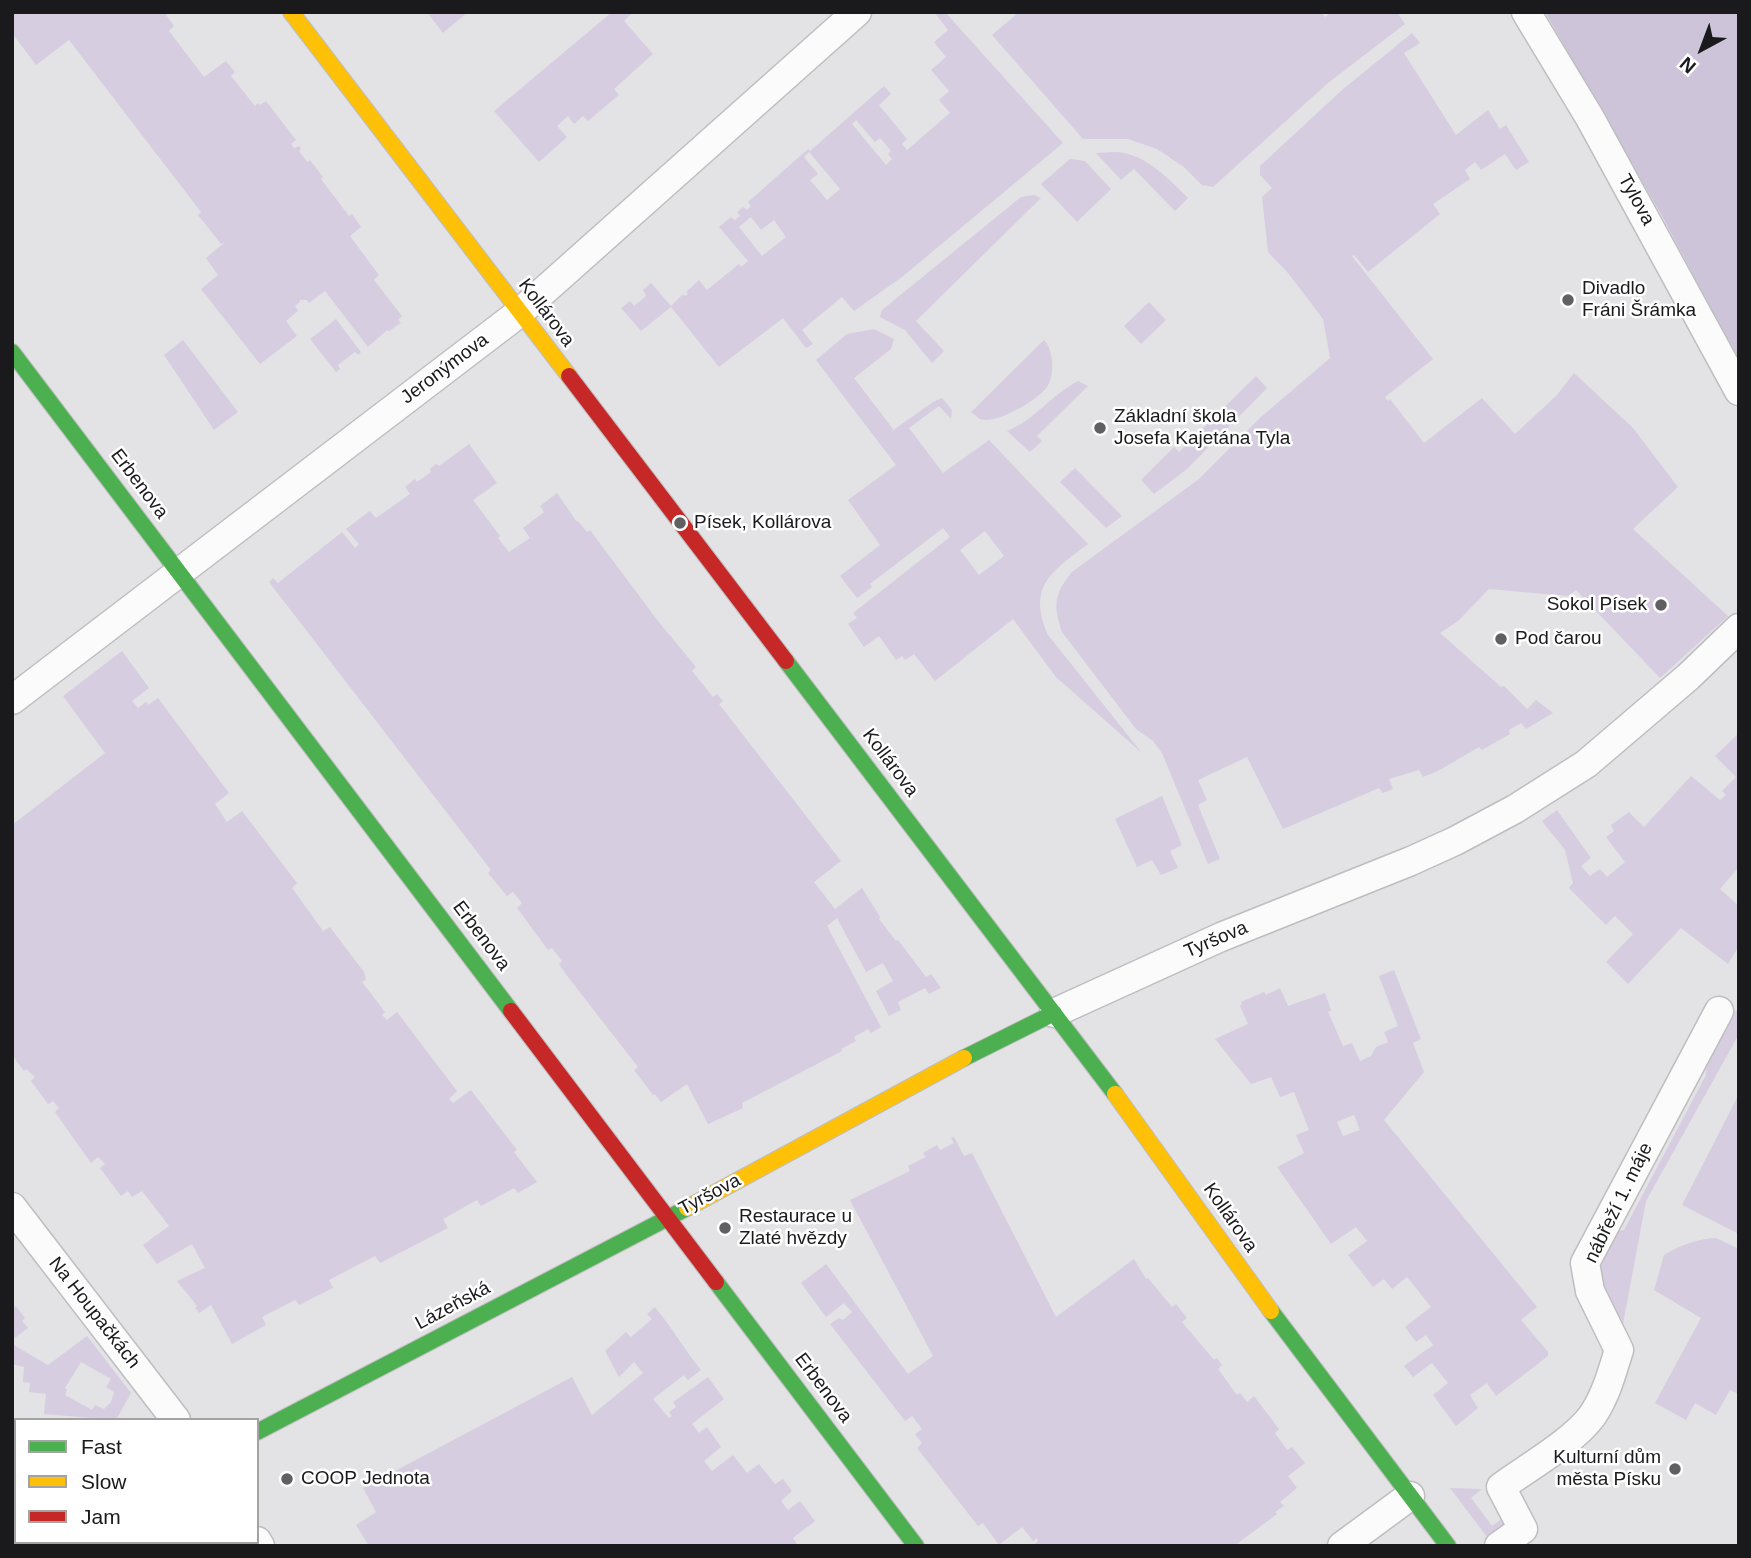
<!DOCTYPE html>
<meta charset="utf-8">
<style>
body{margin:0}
#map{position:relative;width:1751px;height:1558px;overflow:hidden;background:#e3e2e4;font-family:Helvetica,sans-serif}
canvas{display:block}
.frame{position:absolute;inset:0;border:14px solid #1a191b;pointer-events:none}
.legend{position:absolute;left:14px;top:1418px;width:245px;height:126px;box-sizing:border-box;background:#fff;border:2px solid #a3a3a4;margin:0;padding:9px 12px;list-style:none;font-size:21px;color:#1a191b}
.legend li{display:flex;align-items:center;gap:14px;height:35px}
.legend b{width:35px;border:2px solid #a3a3a4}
.north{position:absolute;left:1667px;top:14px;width:70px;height:70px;-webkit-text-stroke:5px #fff;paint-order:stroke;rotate:221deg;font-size:19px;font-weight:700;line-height:28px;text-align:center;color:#1a191b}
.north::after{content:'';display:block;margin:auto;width:24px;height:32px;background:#1a191b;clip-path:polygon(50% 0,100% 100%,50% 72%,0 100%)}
</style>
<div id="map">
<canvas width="1751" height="1558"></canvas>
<div class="frame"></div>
<ul class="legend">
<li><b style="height:9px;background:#4caf50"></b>Fast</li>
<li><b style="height:9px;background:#ffc107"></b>Slow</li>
<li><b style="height:9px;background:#c62828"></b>Jam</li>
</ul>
<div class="north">N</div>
</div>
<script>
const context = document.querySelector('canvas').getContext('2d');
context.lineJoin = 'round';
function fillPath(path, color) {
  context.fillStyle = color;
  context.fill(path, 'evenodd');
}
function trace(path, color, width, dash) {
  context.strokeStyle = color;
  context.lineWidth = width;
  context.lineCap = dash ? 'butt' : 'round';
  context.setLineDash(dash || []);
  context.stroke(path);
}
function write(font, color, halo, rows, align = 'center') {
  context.font = font + ' Helvetica,sans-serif';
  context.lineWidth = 5;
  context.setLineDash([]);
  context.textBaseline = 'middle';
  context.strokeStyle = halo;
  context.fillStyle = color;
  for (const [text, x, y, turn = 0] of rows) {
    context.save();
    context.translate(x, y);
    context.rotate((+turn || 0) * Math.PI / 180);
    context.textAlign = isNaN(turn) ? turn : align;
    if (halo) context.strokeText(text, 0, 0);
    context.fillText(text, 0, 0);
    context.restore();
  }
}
fillPath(new Path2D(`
 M 12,12 L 164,12 L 174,26 L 169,31 L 204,77 L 226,61 L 235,72 L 231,76 L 255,106 L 258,103 L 260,105 L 266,101 L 296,140 L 291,144 L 294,148 L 299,146 L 301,149 L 299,151 L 307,162 L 310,160 L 323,177 L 321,179 L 349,216 L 352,214 L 361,227 L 350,236 L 379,275 L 374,280 L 402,316 L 398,320 L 401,323 L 389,331 L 387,330 L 368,347 L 325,291 L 309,303 L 307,300 L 299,300 L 300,302 L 295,306 L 298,311 L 286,321 L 297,336 L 260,364 L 201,289 L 218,275 L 206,258 L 225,242 L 221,244 L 198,215 L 201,212 L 69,40 L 36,65 L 12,33 Z
 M 427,12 L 468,12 L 443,33 Z
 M 612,12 L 633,12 L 624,21 L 653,54 L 614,89 L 619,95 L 588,121 L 583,116 L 574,124 L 568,116 L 557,126 L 567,137 L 539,162 L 494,111 Z
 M 934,12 L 945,12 L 1063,143 L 902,277 L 854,311 L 842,297 L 802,330 L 813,344 L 806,348 L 783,318 L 719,367 L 671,307 L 641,331 L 621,308 L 630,301 L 634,306 L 646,296 L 643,290 L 651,283 L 671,306 L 683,294 L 685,296 L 688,294 L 686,292 L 699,280 L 707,290 L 739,264 L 741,267 L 748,261 L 719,227 L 731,217 L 735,220 L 740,216 L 737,212 L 743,207 L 747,210 L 751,206 L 748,202 L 808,149 L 810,151 L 884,86 L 891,94 L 879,105 L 907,139 L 902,144 L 907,150 L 950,113 L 939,100 L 949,91 L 931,70 L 946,57 L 934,42 L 948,30 ZM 856,120 L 875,142 L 880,138 L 891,151 L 888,154 L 892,159 L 886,165 L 852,124 ZM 809,152 L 840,189 L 827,200 L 810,180 L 818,174 L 804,157 ZM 751,217 L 761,230 L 774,220 L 786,237 L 762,256 L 739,227 Z
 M 1019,12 L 1321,12 L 1325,17 L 1332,12 L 1397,12 L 1405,24 L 1328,83 L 1213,187 L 1202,185 L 1184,167 L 1157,149 L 1128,139 L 1083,139 L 992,35 Z
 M 1412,33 L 1420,43 L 1404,53 L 1456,135 L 1488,110 L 1500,129 L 1506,125 L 1529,162 L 1516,170 L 1505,154 L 1481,170 L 1475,162 L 1465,170 L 1470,179 L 1433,204 L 1440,214 L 1368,272 L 1354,255 L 1352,256 L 1433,359 L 1385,397 L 1388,401 L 1390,399 L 1424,443 L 1482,398 L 1515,434 L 1557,395 L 1574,373 L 1633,428 L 1678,487 L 1633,529 L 1728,616 L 1660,678 L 1576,590 L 1568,596 L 1489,589 L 1458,621 L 1440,633 L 1501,687 L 1504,686 L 1527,709 L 1536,700 L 1553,713 L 1526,729 L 1521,723 L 1509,730 L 1510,734 L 1482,750 L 1479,747 L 1438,771 L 1423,777 L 1419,770 L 1389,779 L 1393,789 L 1383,793 L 1379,788 L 1283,829 L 1247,757 L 1198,780 L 1207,800 L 1198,805 L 1220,859 L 1208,864 L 1162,753 L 1153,741 L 1136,729 L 1062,632 C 1053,605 1054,594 1072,572 L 1199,479 L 1261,417 L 1330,358 L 1323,319 L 1288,273 L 1268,252 L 1262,197 L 1272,188 L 1260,175 L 1260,166 L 1342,90 Z
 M 1096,153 C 1104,153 1115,151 1124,153 C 1149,158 1170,180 1188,198 L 1175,211 L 1134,169 L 1121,180 Z
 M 1070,159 L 1085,161 L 1111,189 L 1077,222 L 1041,184 Z
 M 1034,195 L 1041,198 L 916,321 L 944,351 L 932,363 L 905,330 L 880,317 L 882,310 L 1021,197 Z
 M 1149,302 L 1166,320 L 1141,344 L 1124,326 Z
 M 336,319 L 361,352 L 358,355 L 355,352 L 338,365 L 340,369 L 336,372 L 310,339 Z
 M 874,329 L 894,339 L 891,349 L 854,378 L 893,429 L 892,431 L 933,402 L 942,398 L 952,410 L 951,419 L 939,406 L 909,428 L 943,473 L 989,440 L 1088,544 C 1051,572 1027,586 1048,635 L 1142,753 L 1056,677 L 1013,619 L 935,681 L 914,654 L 905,660 L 902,656 L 896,660 L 879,636 L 864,647 L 848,624 L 857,618 L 853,613 L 950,537 L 943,528 L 870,584 L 872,587 L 857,598 L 840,576 L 880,545 L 848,500 L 896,465 L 816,360 L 847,334 ZM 985,531 L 1004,556 L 979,575 L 960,550 Z
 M 183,340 L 238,412 L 214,430 L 164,355 Z
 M 1044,340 C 1054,350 1055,375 1047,387 C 1038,400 996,425 980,419 C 977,417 974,414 971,412 Z
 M 1256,376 L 1267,388 L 1187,469 L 1154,494 L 1141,480 L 1174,447 L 1179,452 Z
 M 1078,381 L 1088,386 L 1037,436 L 1042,441 L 1030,452 L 1007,431 C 1035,420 1051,395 1078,381 Z
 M 469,444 L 497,483 L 473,500 L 500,536 L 498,538 L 509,552 L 530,538 L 523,528 L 544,512 L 540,506 L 557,493 L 577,522 L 578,521 L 587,532 L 590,530 L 658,621 L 696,667 L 692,671 L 713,697 L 717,694 L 723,701 L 719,704 L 841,861 L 814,882 L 835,909 L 862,888 L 880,917 L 879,919 L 896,941 L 898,940 L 926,977 L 931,974 L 941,988 L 929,994 L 925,988 L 898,1002 L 901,1010 L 889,1016 L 876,991 L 893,981 L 883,963 L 866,972 L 837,918 L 827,926 L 881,1027 L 871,1033 L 868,1029 L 854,1037 L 856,1041 L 841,1049 L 842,1051 L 742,1103 L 743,1108 L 708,1124 L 687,1084 L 661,1102 L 655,1094 L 653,1095 L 634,1070 L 638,1067 L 565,973 L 559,964 L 562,961 L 552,948 L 548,950 L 517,908 L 522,903 L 513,892 L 507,896 L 488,873 L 491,870 L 269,582 L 273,578 L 278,583 L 342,532 L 355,548 L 359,544 L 346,529 L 370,511 L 376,518 L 410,494 L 405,487 L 415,479 L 417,482 L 431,472 L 430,469 L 436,464 L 439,466 Z
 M 1075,468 L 1122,516 L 1106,528 L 1060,482 Z
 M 122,651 L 149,688 L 132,701 L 138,708 L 146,702 L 148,705 L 158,698 L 229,793 L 215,804 L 227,822 L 242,811 L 297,883 L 292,888 L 323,931 L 330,927 L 364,972 L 366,979 L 362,982 L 385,1012 L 382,1015 L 387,1020 L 397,1012 L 457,1091 L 449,1099 L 453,1103 L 471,1090 L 517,1150 L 514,1152 L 537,1182 L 518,1193 L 514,1188 L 481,1206 L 477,1200 L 443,1219 L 448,1228 L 380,1263 L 375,1256 L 329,1280 L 333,1288 L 299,1305 L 295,1300 L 262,1317 L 266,1325 L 232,1344 L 211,1305 L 199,1313 L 195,1308 L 197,1306 L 177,1281 L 205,1268 L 192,1244 L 157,1264 L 143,1245 L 169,1226 L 142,1191 L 132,1197 L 128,1191 L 121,1196 L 100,1168 L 105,1164 L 98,1157 L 91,1163 L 55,1112 L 59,1108 L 53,1101 L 48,1104 L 31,1081 L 35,1077 L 26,1069 L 24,1071 L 12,1055 L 12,825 L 105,753 L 63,696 Z
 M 1739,733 L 1739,867 L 1720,889 L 1739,906 L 1739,946 L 1728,964 L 1681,928 L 1628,984 L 1606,962 L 1633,934 L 1615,916 L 1606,925 L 1569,888 L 1573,883 L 1565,850 L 1542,821 L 1557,810 L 1591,858 L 1581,866 L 1590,876 L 1600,869 L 1607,877 L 1625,862 L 1606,837 L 1614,831 L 1611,825 L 1629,812 L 1644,827 L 1691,776 L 1720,800 L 1726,795 L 1722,791 L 1736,777 L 1715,756 Z
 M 1162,796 L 1182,845 L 1170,851 L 1178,868 L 1161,875 L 1152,860 L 1137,867 L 1115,819 Z
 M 1394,970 L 1421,1039 L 1413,1043 L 1424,1072 L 1384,1120 L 1537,1307 L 1521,1320 L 1548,1352 L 1548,1356 L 1496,1396 L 1487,1383 L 1470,1395 L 1478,1408 L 1456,1426 L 1433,1395 L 1448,1383 L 1432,1363 L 1413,1377 L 1404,1366 L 1433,1345 L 1426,1335 L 1416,1342 L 1405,1327 L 1431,1307 L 1407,1277 L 1392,1289 L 1384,1279 L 1373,1287 L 1348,1255 L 1367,1241 L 1356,1227 L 1331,1244 L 1277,1167 L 1304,1153 L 1296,1135 L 1309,1130 L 1294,1092 L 1280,1097 L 1271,1077 L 1251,1084 L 1215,1039 L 1248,1024 L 1240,1006 L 1242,1004 L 1241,1002 L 1264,992 L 1266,995 L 1280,988 L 1288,1006 L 1325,993 L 1331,1010 L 1328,1012 L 1343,1046 L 1352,1043 L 1360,1061 L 1371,1056 L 1376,1047 L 1388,1042 L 1384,1032 L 1398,1026 L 1379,976 ZM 1354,1115 L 1360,1130 L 1343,1136 L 1337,1122 Z
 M 1739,1010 L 1739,1034 L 1646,1201 L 1623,1324 L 1605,1293 L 1600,1275 L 1607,1234 L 1624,1230 L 1706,1075 L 1709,1036 L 1724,1015 Z
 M 1739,1094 L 1739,1234 L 1682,1205 Z
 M 954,1137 L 964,1156 L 972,1153 L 1056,1317 L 1134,1259 L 1146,1279 L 1148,1278 L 1172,1307 L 1176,1304 L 1187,1318 L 1182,1322 L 1214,1360 L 1217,1358 L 1222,1365 L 1218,1369 L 1237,1395 L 1240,1393 L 1247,1402 L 1254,1396 L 1279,1429 L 1275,1433 L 1287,1450 L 1292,1447 L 1305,1463 L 1288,1476 L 1297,1488 L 1280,1502 L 1284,1506 L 1275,1512 L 1277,1514 L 1234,1546 L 1036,1546 L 1035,1544 L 1038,1541 L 1037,1538 L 1033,1541 L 1022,1527 L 999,1545 L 983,1523 L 978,1526 L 917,1448 L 922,1443 L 915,1434 L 922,1429 L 912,1416 L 905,1421 L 830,1324 L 839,1318 L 843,1320 L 852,1312 L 844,1303 L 826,1317 L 801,1283 L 826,1264 L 908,1374 L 933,1356 L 850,1200 L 910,1171 L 908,1166 L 926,1157 L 923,1153 L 937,1145 L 940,1150 L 954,1143 L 951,1138 Z
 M 1716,1238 L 1739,1249 L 1739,1394 L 1730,1390 L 1716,1415 L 1695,1403 L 1686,1420 L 1655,1403 L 1701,1318 L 1654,1290 L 1664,1255 C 1681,1245 1696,1239 1716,1238 Z
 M 16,1306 L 25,1318 L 22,1321 L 28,1328 L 12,1340 L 12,1309 Z
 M 655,1307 C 673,1329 684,1349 701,1370 L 688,1380 L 684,1375 L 653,1399 L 669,1418 L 672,1416 L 669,1412 L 676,1407 L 673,1402 L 708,1377 L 724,1399 L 692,1424 L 699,1433 L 707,1427 L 721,1447 L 704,1461 L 712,1471 L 733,1455 L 747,1473 L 759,1464 L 775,1484 L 783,1479 L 792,1491 L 781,1501 L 788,1510 L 800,1501 L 815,1521 L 793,1538 L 798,1546 L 369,1546 L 356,1525 L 376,1512 L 363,1488 L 572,1377 L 592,1415 L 643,1373 L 634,1362 L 619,1377 L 605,1351 L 626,1332 L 631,1337 L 652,1319 L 647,1314 Z
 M 87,1336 L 131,1393 L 116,1420 L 44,1414 L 46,1394 L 29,1392 L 30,1383 L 23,1382 L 24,1367 L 12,1364 L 12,1344 L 48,1365 ZM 81,1362 L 111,1379 L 106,1387 L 114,1392 L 111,1402 L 104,1409 L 95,1405 L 92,1410 L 65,1395 L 67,1390 L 65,1388 Z
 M 1450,1488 L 1482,1489 L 1471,1498 L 1492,1526 L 1503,1518 L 1504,1524 L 1487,1537 Z
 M 12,1504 L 16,1505 L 16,1542 L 196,1542 L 198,1546 L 12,1546 Z`), '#d6cde1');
fillPath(new Path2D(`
 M 1545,12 L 1739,12 L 1739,362 L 1662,216 Z`), '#cec4d9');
const street = new Path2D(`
 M 1526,12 L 1590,118 L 1739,391
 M 12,700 L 519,313 L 857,12
 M 1054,1013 L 1221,937 L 1411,861 L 1455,841 L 1515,809 L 1586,764 L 1688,677 L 1739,628
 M 12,1207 L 176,1420
 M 257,1541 L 260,1546
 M 1342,1546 L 1410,1496
 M 1499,1546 L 1523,1529 L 1501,1487 C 1527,1468 1574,1441 1592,1416 C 1606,1396 1612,1372 1619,1350 L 1590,1291 L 1585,1263 L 1719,1011`);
const fast = new Path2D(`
 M 12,352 L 511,1011
 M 786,661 L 1115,1094
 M 964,1058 L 1054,1013
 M 716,1282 L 916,1546
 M 1271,1311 L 1448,1546
 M 257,1432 L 687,1208
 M 12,1435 L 16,1435`);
const slow = new Path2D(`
 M 291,12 L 569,376
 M 1115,1094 L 1271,1311
 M 687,1208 L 964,1058`);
const jam = new Path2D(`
 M 569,376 L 786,661
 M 511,1011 L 716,1282`);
trace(street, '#bebec0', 31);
trace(fast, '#bebec0', 18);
trace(slow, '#bebec0', 18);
trace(jam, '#bebec0', 18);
trace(street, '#fbfbfb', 28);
trace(fast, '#4caf50', 16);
trace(slow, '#ffc107', 16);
trace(jam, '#c62828', 16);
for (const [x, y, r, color] of [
 [1568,300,7,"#605f61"],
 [1100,428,7,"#605f61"],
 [680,523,7,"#605f61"],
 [1661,605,7,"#605f61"],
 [1501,639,7,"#605f61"],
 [725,1228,7,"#605f61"],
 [1675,1469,7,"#605f61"],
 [287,1479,7,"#605f61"]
]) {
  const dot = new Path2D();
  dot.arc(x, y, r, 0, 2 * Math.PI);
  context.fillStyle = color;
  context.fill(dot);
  trace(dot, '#fff', 2.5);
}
write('19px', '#1a191b', '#fff', [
 ["Tylova",1636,200,61],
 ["Kollárova",546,313,53],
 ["Jeronýmova",445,369,-37],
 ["Erbenova",139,484,53],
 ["Kollárova",890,763,53],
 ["Erbenova",481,936,53],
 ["Tyršova",1216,940,-23],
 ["Tyršova",710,1195,-28],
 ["nábřeží 1. máje",1619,1203,-64],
 ["Kollárova",1230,1218,55],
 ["Lázeňská",453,1306,-28],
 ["Na Houpačkách",94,1313,52],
 ["Erbenova",823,1388,53]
]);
write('19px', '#1a191b', '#fff', [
 ["Divadlo",1582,289],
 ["Fráni Šrámka",1582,311],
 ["Základní škola",1114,417],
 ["Josefa Kajetána Tyla",1114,439],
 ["Písek, Kollárova",694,523],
 ["Sokol Písek",1647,605,"right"],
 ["Pod čarou",1515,639],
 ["Restaurace u",739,1217],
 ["Zlaté hvězdy",739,1239],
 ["Kulturní dům",1661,1458,"right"],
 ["města Písku",1661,1480,"right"],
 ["COOP Jednota",301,1479]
], 'left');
</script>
